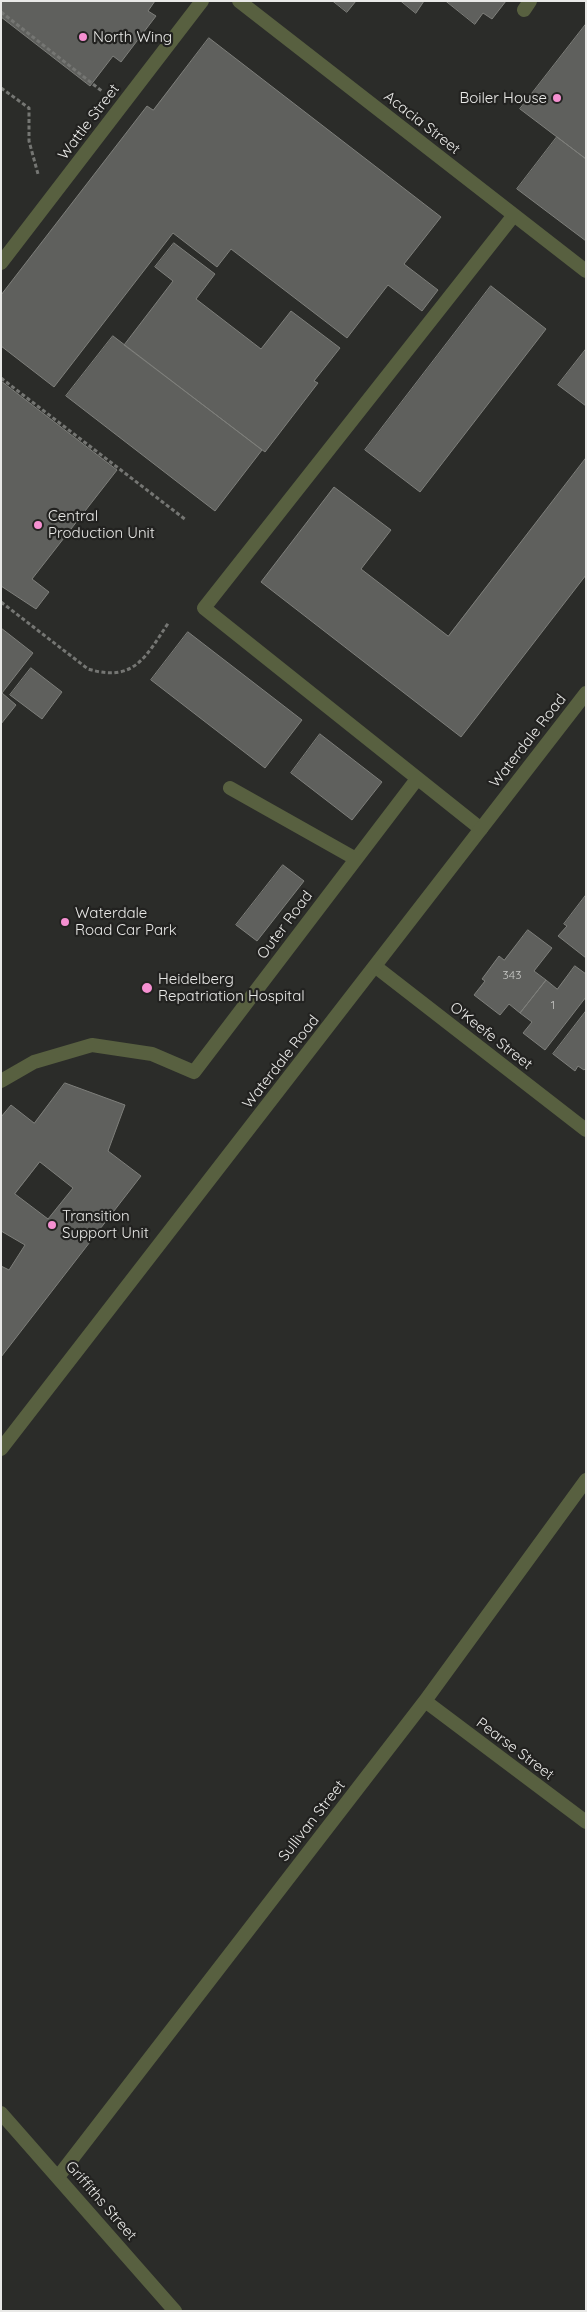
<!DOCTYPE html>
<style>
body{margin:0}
#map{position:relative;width:587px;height:2312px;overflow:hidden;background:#2b2c29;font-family:Quicksand,sans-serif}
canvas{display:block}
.frame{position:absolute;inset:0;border:2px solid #e9e9e7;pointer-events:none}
</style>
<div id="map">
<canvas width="587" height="2312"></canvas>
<div class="frame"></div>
</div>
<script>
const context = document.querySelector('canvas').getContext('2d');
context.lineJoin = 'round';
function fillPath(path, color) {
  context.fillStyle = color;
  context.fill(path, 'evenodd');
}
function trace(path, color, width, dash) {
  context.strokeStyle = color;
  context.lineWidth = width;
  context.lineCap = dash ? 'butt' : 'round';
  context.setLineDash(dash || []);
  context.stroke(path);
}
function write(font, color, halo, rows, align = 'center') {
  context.font = font + ' Quicksand,sans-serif';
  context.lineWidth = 4.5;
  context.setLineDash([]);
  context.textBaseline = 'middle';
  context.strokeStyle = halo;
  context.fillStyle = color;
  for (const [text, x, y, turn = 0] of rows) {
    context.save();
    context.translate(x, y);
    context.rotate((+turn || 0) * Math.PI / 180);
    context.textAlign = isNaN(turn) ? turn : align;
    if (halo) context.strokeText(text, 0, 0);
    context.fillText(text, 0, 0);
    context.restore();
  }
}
const building = new Path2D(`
 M 1,1 L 155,1 L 148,11 L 156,16 L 121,62 L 113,56 L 90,86 L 1,17 Z
 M 333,1 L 356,1 L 347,12 Z
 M 401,1 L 424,1 L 416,13 Z
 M 446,1 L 506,1 L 492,19 L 483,13 L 475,24 Z
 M 586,24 L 586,159 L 520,109 Z
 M 209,38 L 441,217 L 404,264 L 438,290 L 422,311 L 388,285 L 347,338 L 231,249 L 217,267 L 173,233 L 54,387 L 1,346 L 1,295 L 147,106 L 153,110 Z
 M 557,137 L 586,159 L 586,241 L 517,189 Z
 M 174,243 L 215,274 L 196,299 L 261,349 L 291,311 L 340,348 L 314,381 L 318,383 L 265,452 L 124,345 L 173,281 L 155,267 Z
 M 491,286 L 546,329 L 420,492 L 365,450 Z
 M 113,336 L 262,450 L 215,511 L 66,396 Z
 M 586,349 L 586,406 L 558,385 Z
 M 1,381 L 117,470 L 32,579 L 49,592 L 36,609 L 1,586 Z
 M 586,458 L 586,575 L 461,737 L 261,582 L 334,487 L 391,530 L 361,569 L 448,636 Z
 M 1,628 L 33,653 L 2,693 L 16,705 L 1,724 Z
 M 188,632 L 302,720 L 265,768 L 151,680 Z
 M 31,668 L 62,692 L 42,719 L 10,695 Z
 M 320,734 L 382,782 L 352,820 L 291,773 Z
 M 283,865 L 304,881 L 257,941 L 236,925 Z
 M 586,895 L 586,958 L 558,936 L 567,926 L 564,924 Z
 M 528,930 L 552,948 L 534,971 L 546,980 L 520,1013 L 509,1004 L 500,1015 L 474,995 L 485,981 L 482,979 L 499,956 L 504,960 Z
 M 575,966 L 586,974 L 586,997 L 545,1050 L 523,1033 L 532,1022 L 520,1013 L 546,980 L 557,989 Z
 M 586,1011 L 586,1068 L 584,1070 L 578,1066 L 575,1071 L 553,1054 Z
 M 65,1083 L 125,1105 L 108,1151 L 141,1176 L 1,1357 L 1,1266 L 9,1270 L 25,1245 L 1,1231 L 1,1117 L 11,1105 L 34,1123 ZM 40,1162 L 73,1188 L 48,1219 L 15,1194 Z`);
fillPath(building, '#5f605d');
trace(building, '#7e7f7b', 1);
trace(new Path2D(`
 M 1,12 L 103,92
 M 1,88 L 29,108 L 29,141 L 38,174
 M 1,378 L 186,520
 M 1,602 L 88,669 C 135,683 146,656 169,622`), '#757673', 3, [4, 2.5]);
trace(new Path2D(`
 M 239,1 L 586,271
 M 524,10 L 530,1
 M 1,263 L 202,1
 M 230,788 L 356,859
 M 481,829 L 204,608 L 514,215
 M 1,1081 L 34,1062 L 92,1045 L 152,1054 L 194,1072 L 417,779`), '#586040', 14);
trace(new Path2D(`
 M 376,967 L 586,1130
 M 425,1701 L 586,1822
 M 1,2113 L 175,2311
 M 58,2177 L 425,1701 L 586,1480`), '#586040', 14);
trace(new Path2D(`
 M 1,1449 L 586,693`), '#586040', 14);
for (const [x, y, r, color] of [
 [83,37,5,"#f590d1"],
 [557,98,5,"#f590d1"],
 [38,525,5,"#f590d1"],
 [65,922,5,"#f590d1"],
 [147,988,6,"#f590d1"],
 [52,1225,5,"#f590d1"]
]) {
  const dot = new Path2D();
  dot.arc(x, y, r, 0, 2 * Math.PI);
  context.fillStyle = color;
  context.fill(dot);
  trace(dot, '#222220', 2);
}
write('12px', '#c6c7c4', null, [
 ["343",512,975],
 ["1",553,1005]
]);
write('15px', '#e9e9e7', '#222220', [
 ["North Wing",93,37],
 ["Boiler House",547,98,"right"],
 ["Central",48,516],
 ["Production Unit",48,533],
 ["Waterdale",75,913],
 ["Road Car Park",75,930],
 ["Heidelberg",158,979],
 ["Repatriation Hospital",158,996],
 ["Transition",62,1216],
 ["Support Unit",62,1233]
], 'left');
write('15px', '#e9e9e7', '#222220', [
 ["Wattle Street",89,122,-53],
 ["Acacia Street",422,123,38],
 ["Waterdale Road",528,741,-52],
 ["Outer Road",285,925,-53],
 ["O'Keefe Street",491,1036,38],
 ["Waterdale Road",281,1062,-52],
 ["Pearse Street",515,1749,37],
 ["Sullivan Street",312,1821,-52],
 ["Griffiths Street",101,2201,49]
]);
</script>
